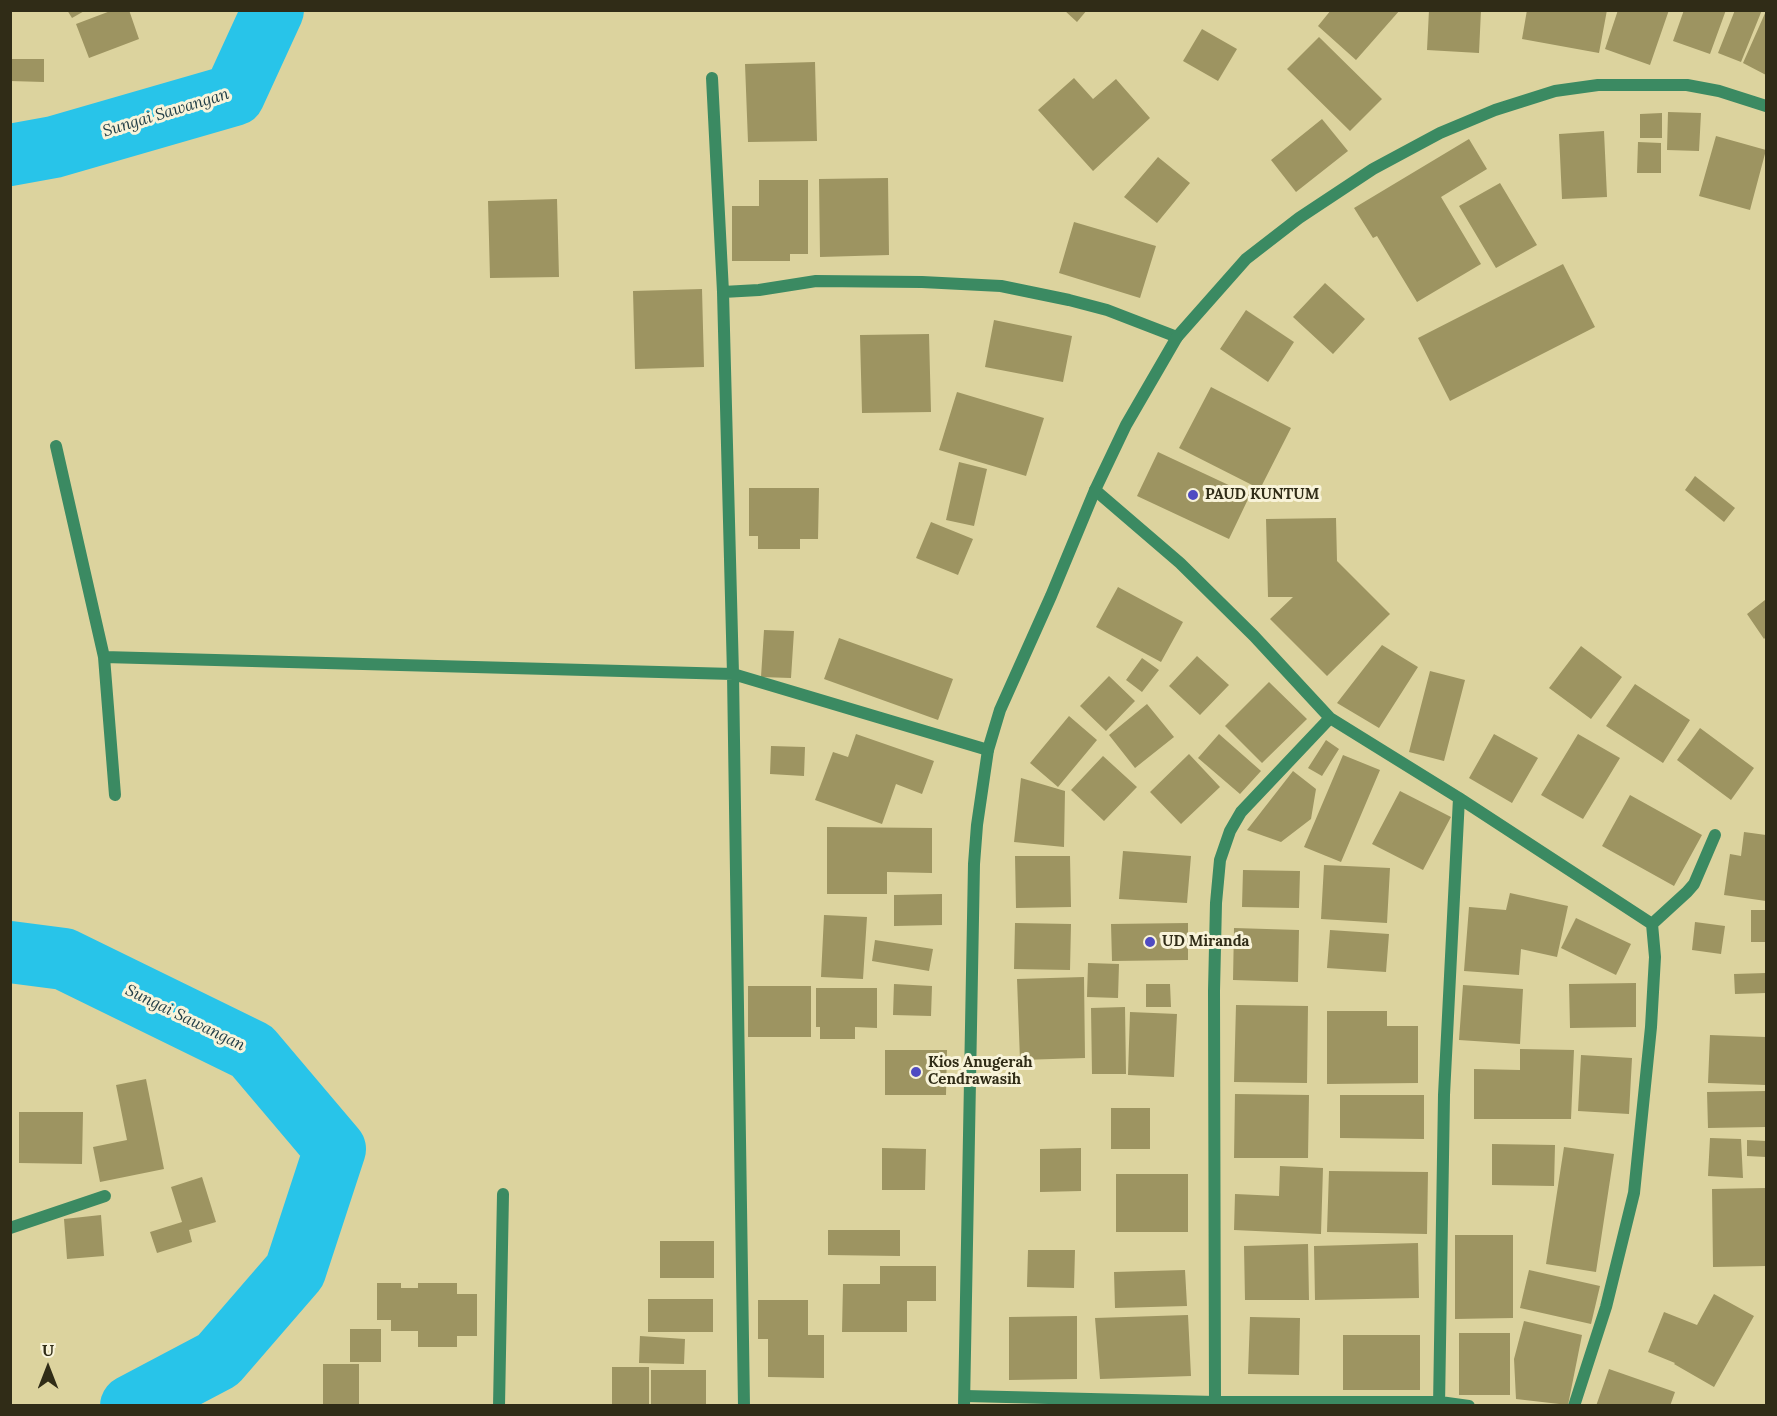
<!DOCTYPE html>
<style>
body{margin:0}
#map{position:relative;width:1777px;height:1416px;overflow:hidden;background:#dcd39e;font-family:Lora,serif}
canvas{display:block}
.frame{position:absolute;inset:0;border:12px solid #302c17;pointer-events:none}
.north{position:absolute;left:18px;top:1338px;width:60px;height:60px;-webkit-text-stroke:4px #f8f3d9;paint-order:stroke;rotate:0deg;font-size:16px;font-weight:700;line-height:24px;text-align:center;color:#302c17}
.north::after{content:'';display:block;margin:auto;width:21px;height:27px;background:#302c17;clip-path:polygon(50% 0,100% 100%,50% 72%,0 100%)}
</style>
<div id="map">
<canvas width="1777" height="1416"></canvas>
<div class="frame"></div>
<div class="north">U</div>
</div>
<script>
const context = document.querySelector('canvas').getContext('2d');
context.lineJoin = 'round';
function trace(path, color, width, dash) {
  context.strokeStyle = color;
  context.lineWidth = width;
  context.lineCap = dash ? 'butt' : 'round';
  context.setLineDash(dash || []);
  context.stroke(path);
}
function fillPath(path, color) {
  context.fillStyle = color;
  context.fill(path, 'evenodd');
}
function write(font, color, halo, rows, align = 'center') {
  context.font = font + ' Lora,serif';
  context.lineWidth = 6;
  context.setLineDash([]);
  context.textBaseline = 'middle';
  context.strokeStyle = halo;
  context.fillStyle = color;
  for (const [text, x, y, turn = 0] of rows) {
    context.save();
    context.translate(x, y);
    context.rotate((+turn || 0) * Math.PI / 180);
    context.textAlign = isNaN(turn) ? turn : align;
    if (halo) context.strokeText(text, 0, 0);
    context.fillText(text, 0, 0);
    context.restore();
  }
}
trace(new Path2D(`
 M 10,155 L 54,147 L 234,95 L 273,10
 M 10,952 L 64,959 L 252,1051 L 335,1149 L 295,1271 L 218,1360 L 131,1406`), '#28c4e9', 62);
fillPath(new Path2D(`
 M 67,10 L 86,10 L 72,18 Z
 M 113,10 L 129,10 L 139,39 L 89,58 L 76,24 Z
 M 1064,10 L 1087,10 L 1077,22 Z
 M 1331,10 L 1400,10 L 1356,60 L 1318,26 Z
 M 1429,10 L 1481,10 L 1479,53 L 1427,50 Z
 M 1527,10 L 1607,10 L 1599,53 L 1522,39 Z
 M 1618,10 L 1669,10 L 1650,65 L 1605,49 Z
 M 1684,10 L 1726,10 L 1710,54 L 1673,41 Z
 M 1735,10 L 1762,10 L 1741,62 L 1718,53 Z
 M 1766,11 L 1766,75 L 1743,63 Z
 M 1202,29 L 1237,49 L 1218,81 L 1183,61 Z
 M 1319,37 L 1382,99 L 1350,131 L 1287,69 Z
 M 10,59 L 44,59 L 44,82 L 10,81 Z
 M 815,62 L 817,141 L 748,142 L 745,64 Z
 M 1074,78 L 1093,99 L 1116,79 L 1150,118 L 1093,171 L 1038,110 Z
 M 1668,112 L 1701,113 L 1699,151 L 1667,150 Z
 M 1662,113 L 1662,138 L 1640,138 L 1640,114 Z
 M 1322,119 L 1348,151 L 1296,192 L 1271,160 Z
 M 1604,131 L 1607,197 L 1562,199 L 1559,134 Z
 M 1716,136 L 1766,150 L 1750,210 L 1699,196 Z
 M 1469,139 L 1487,169 L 1441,197 L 1481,264 L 1417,302 L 1377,236 L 1373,238 L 1354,208 Z
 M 1638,142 L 1661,143 L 1661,173 L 1637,173 Z
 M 1158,157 L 1190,183 L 1157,223 L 1124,197 Z
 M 888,178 L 889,255 L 820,257 L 819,179 Z
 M 759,180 L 808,180 L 808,254 L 790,254 L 790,261 L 732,261 L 732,206 L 759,206 Z
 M 1500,183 L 1537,245 L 1496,268 L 1459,206 Z
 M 557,199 L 559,277 L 490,278 L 488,201 Z
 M 1074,222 L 1156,246 L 1140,298 L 1059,273 Z
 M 1563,264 L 1595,327 L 1450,401 L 1418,338 Z
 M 1325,283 L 1365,319 L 1333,354 L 1293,317 Z
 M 702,289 L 704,367 L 635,369 L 633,291 Z
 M 1246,310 L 1294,342 L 1268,382 L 1220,349 Z
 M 994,320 L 1072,336 L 1063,382 L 985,367 Z
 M 929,334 L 931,412 L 862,413 L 860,335 Z
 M 1211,387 L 1291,428 L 1260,489 L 1179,448 Z
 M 957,392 L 1044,418 L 1026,476 L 939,450 Z
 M 1158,452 L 1250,495 L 1229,539 L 1137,496 Z
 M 959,462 L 987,469 L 974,526 L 946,520 Z
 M 1695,476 L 1735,508 L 1724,522 L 1685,490 Z
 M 749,488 L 819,488 L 818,539 L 800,539 L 800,549 L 758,549 L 758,536 L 749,536 Z
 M 1336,518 L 1337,561 L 1390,614 L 1327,676 L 1270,619 L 1293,597 L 1268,597 L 1266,519 Z
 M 931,522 L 973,539 L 958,575 L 916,558 Z
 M 1118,587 L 1183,622 L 1161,662 L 1096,627 Z
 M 1765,600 L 1766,637 L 1764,639 L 1747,614 Z
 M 764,630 L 794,631 L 791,678 L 761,677 Z
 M 839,638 L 953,679 L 938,720 L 824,679 Z
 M 1382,645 L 1418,667 L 1379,728 L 1337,703 Z
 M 1581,646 L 1622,677 L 1591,719 L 1549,688 Z
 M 1197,656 L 1229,685 L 1200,715 L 1169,686 Z
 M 1142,658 L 1159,670 L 1142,692 L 1126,680 Z
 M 1430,671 L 1465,680 L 1444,761 L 1409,752 Z
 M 1109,676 L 1135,701 L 1106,731 L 1080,706 Z
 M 1269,682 L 1307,719 L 1262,763 L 1225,726 Z
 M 1635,684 L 1690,720 L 1663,763 L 1606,726 Z
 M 1147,704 L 1174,737 L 1135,768 L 1109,735 Z
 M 1069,716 L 1097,740 L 1058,787 L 1030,763 Z
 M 1700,728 L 1754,768 L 1731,800 L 1677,760 Z
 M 856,734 L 934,761 L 922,794 L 896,784 L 882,824 L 815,800 L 833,752 L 848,757 Z
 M 1219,734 L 1261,771 L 1240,794 L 1198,758 Z
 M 1494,734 L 1538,758 L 1512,803 L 1469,778 Z
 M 1578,734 L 1620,758 L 1583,819 L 1541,795 Z
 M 1326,740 L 1339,749 L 1322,776 L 1308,768 Z
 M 771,746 L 805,747 L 804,776 L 770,774 Z
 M 1189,754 L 1220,787 L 1181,824 L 1150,792 Z
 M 1343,755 L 1380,770 L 1341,862 L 1304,847 Z
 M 1103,756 L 1137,787 L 1104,821 L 1071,790 Z
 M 1293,771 L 1316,789 L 1311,819 L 1281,842 L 1247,830 Z
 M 1021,778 L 1065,791 L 1064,847 L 1014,842 Z
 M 1400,791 L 1451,817 L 1423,870 L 1372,844 Z
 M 1630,795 L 1702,835 L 1674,886 L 1602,846 Z
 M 827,827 L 932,828 L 932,873 L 887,872 L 887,894 L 827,894 Z
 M 1744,832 L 1766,835 L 1766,901 L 1724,895 L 1730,854 L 1741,856 Z
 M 1123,851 L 1191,856 L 1187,903 L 1119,899 Z
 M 1015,856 L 1070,856 L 1071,907 L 1016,908 Z
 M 1324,865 L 1390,868 L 1387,923 L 1321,919 Z
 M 1243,870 L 1300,871 L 1299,908 L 1242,907 Z
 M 1510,893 L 1568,906 L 1557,957 L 1521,949 L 1519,975 L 1464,971 L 1469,907 L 1506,910 Z
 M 942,894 L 942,925 L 894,926 L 894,895 Z
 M 1751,910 L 1766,910 L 1766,942 L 1751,942 Z
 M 824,915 L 867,917 L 863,979 L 821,977 Z
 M 1576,918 L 1631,944 L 1616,975 L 1561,948 Z
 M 1695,922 L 1725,926 L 1721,954 L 1692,950 Z
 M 1015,923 L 1071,924 L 1070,970 L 1014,969 Z
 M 1188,923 L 1188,960 L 1112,961 L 1111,924 Z
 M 1234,928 L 1299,930 L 1298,982 L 1233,980 Z
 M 1330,930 L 1389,934 L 1386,972 L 1327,968 Z
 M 875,940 L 933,949 L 929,971 L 872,961 Z
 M 1088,963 L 1119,964 L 1118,998 L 1087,997 Z
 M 1766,973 L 1766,993 L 1735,994 L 1734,974 Z
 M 1084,977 L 1085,1058 L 1020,1060 L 1017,979 Z
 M 1636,983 L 1636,1027 L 1570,1028 L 1569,984 Z
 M 894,984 L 932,986 L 931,1016 L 893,1015 Z
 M 1146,984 L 1170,984 L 1171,1007 L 1146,1007 Z
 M 1463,985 L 1523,989 L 1520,1044 L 1459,1040 Z
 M 748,986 L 811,986 L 811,1037 L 748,1037 Z
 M 816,988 L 877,988 L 877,1028 L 855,1027 L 855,1039 L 820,1039 L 820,1027 L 816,1027 Z
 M 1236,1005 L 1308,1006 L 1307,1083 L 1234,1082 Z
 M 1125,1007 L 1126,1074 L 1092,1074 L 1091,1008 Z
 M 1327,1011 L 1387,1011 L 1387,1026 L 1418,1026 L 1418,1083 L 1327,1084 Z
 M 1130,1012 L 1177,1014 L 1174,1077 L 1128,1075 Z
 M 1710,1035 L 1766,1037 L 1766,1085 L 1708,1083 Z
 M 1520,1049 L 1574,1050 L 1571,1119 L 1474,1119 L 1474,1069 L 1520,1070 Z
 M 885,1050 L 947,1050 L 946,1095 L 885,1095 Z
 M 1581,1055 L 1632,1058 L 1629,1114 L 1578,1111 Z
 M 146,1079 L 164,1169 L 100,1182 L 93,1147 L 127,1140 L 116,1085 Z
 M 1766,1091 L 1766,1127 L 1708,1128 L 1707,1092 Z
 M 1235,1094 L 1309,1095 L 1308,1158 L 1234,1158 Z
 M 1340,1095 L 1424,1095 L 1424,1139 L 1340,1138 Z
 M 1111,1108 L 1150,1108 L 1150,1149 L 1111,1149 Z
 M 19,1112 L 83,1112 L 82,1164 L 19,1163 Z
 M 1710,1138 L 1741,1139 L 1743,1178 L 1708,1176 Z
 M 1747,1140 L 1766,1141 L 1766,1157 L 1747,1156 Z
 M 1492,1144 L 1555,1145 L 1554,1186 L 1492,1185 Z
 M 1564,1147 L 1614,1154 L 1596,1272 L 1546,1264 Z
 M 882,1148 L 926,1149 L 925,1190 L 882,1190 Z
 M 1081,1148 L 1081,1191 L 1040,1192 L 1040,1149 Z
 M 1280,1166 L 1323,1168 L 1321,1234 L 1234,1230 L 1235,1194 L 1279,1196 Z
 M 1329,1171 L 1428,1172 L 1427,1234 L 1327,1232 Z
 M 1116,1174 L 1188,1174 L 1188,1232 L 1116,1232 Z
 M 202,1177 L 216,1222 L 189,1230 L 192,1242 L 157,1253 L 150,1232 L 182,1222 L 171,1187 Z
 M 1766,1188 L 1766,1266 L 1713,1267 L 1712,1189 Z
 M 101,1215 L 104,1256 L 67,1259 L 64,1219 Z
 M 828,1230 L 900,1230 L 900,1256 L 828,1255 Z
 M 1455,1235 L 1513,1235 L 1513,1318 L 1455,1319 Z
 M 660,1241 L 714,1241 L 714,1278 L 660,1278 Z
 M 1418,1243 L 1419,1298 L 1315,1300 L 1314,1246 Z
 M 1308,1244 L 1309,1300 L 1245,1300 L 1244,1246 Z
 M 1028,1250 L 1075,1250 L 1074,1288 L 1027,1287 Z
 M 880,1266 L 936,1266 L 936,1301 L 907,1301 L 907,1332 L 842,1332 L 843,1284 L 880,1284 Z
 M 1185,1270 L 1187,1306 L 1115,1308 L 1114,1272 Z
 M 1529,1270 L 1600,1286 L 1591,1324 L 1520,1308 Z
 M 377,1283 L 401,1283 L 401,1288 L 418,1288 L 418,1283 L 457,1283 L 457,1294 L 477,1294 L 477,1336 L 457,1336 L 457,1347 L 418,1347 L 418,1331 L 391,1331 L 391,1320 L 377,1320 Z
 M 1714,1294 L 1754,1316 L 1714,1387 L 1674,1364 L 1675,1363 L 1648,1352 L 1664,1312 L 1697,1325 Z
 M 648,1299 L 713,1299 L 713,1332 L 648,1332 Z
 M 758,1300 L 808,1300 L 808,1335 L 824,1335 L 824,1378 L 768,1377 L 768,1339 L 758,1339 Z
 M 1188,1315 L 1191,1376 L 1100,1379 L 1095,1318 Z
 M 1077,1316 L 1077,1379 L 1009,1380 L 1009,1317 Z
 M 1250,1317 L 1300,1318 L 1299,1375 L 1248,1374 Z
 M 1524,1321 L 1582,1335 L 1568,1405 L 1516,1399 L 1514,1359 Z
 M 350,1329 L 381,1329 L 381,1362 L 350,1362 Z
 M 1459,1333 L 1510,1333 L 1510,1395 L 1459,1395 Z
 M 1343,1335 L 1420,1335 L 1420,1390 L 1343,1390 Z
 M 640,1336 L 685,1339 L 684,1364 L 639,1363 Z
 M 323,1364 L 359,1364 L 359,1406 L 323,1406 Z
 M 612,1367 L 649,1367 L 649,1406 L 612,1406 Z
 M 1609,1369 L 1675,1392 L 1670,1406 L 1596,1406 Z
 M 651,1370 L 706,1370 L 706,1406 L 651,1406 Z`), '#9d9461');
trace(new Path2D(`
 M 712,78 L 723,292
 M 56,446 L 104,657 L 115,795
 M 1095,490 L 1180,563 L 1254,636 L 1330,718 L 1459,798 L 1652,924
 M 104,657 L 733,674 L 988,750
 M 1652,924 L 1687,892 L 1694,884 L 1715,835
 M 10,1228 L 105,1196
 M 965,1396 L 1215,1402 L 1440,1402 L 1469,1406
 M 499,1406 L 503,1194
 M 744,1406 L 733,674 L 723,292 L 759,290 L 816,281 L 922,282 L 1001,286 L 1069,300 L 1107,310 L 1177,337
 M 1215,1406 L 1214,991 L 1216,903 L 1220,860 L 1230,831 L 1241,812 L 1330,718
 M 1439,1406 L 1444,1095 L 1459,798
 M 1574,1406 L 1606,1307 L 1634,1193 L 1651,1027 L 1655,957 L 1652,924`), '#3b8a62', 12);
trace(new Path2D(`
 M 964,1406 L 974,864 L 977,825 L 988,750 L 1000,710 L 1051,596 L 1095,490 L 1126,425 L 1177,337 L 1246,259 L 1299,218 L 1373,169 L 1440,133 L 1495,110 L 1555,91 L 1598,85 L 1687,85 L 1719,91 L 1766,106`), '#3b8a62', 12);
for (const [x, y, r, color] of [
 [1193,495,6,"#4f4bc2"],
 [1150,942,6,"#4f4bc2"],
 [916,1072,6,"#4f4bc2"]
]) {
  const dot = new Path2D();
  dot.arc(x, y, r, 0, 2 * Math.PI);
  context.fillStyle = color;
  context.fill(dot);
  trace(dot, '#f8f3d9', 2);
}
write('bold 15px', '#302c17', '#f8f3d9', [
 ["PAUD KUNTUM",1205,495],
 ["UD Miranda",1162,942],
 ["Kios Anugerah",928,1063],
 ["Cendrawasih",928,1080]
], 'left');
write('italic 16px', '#1e3b44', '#f8f3d9', [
 ["Sungai Sawangan",166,113,-17],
 ["Sungai Sawangan",185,1018,26]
]);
</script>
